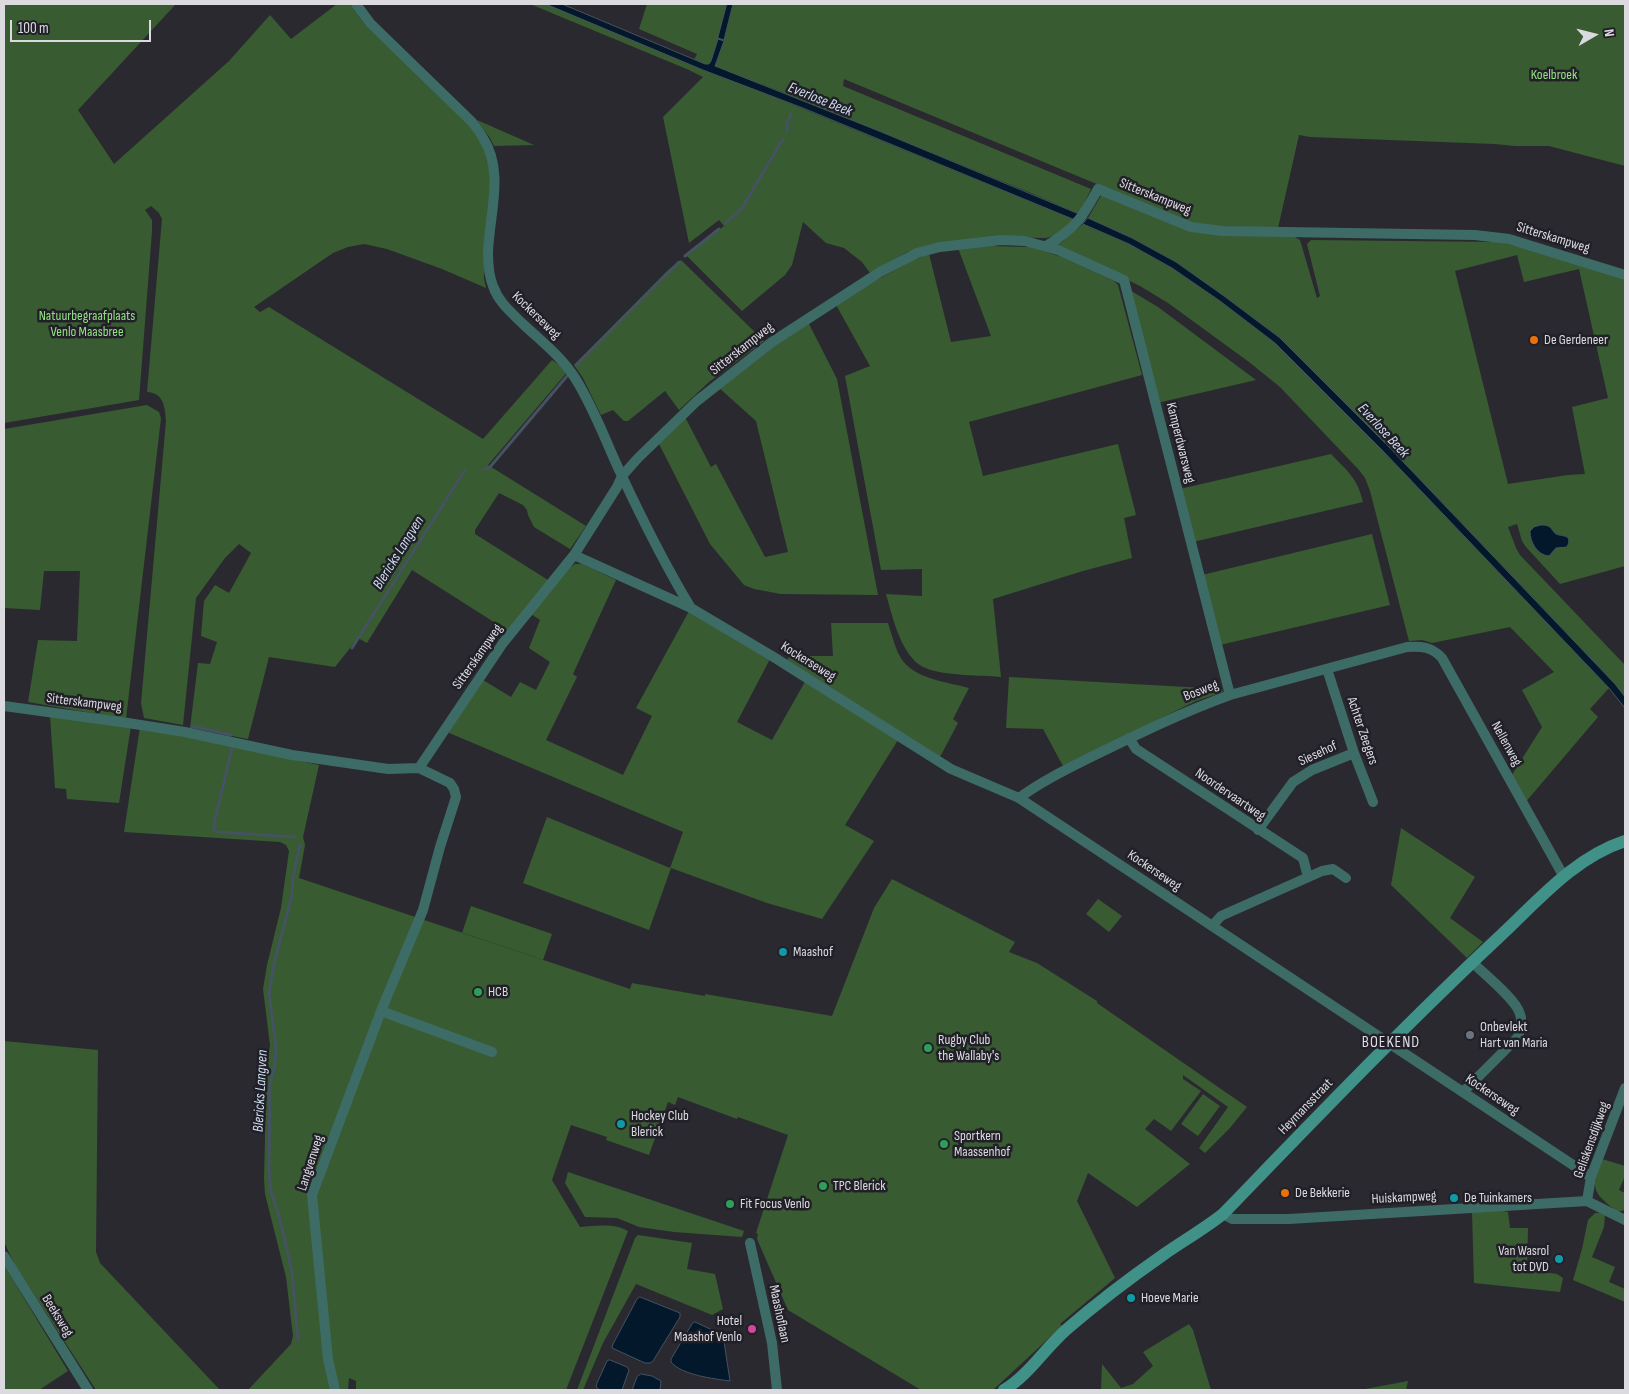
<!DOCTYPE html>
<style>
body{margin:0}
#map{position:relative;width:1629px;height:1394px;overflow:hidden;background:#2b2930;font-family:"Sofia Sans Condensed",sans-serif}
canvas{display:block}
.frame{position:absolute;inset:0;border:5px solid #dbdadf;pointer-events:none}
.north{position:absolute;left:1569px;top:10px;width:50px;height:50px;-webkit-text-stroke:4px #211f27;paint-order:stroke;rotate:82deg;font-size:14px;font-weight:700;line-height:20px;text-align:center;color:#dbdadf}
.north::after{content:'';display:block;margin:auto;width:18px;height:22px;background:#dbdadf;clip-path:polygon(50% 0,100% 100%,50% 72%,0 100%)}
.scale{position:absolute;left:10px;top:20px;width:141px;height:22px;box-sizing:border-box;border:2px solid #dbdadf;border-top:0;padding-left:6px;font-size:15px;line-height:18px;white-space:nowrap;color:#dbdadf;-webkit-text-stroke:4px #211f27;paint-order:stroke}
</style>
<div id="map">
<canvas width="1629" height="1394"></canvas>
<div class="frame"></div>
<div class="north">N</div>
<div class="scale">100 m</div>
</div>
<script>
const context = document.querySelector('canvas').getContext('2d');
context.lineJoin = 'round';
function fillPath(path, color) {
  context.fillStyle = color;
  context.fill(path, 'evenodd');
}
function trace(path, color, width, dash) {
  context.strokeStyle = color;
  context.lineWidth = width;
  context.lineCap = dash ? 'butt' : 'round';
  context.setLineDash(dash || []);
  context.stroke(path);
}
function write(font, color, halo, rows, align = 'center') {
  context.font = font + ' "Sofia Sans Condensed",sans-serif';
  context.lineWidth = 5;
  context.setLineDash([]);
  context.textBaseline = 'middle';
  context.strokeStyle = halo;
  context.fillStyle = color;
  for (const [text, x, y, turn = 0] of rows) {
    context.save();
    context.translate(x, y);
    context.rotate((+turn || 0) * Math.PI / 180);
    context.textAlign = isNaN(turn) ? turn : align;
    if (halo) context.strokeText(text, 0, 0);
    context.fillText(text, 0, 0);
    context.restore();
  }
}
fillPath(new Path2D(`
 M 4,4 L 176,4 L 78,110 L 114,164 L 229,61 L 270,15 L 291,39 L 337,4 L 350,4 L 365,25 L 454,109 L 476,132 L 487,153 L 491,170 L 489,203 L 484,245 L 484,279 L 486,288 L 442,269 L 387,249 L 364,244 L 348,247 L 333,253 L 254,307 L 260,312 L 269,307 L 483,439 L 552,360 L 568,371 L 488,465 L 586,526 L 570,549 L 534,527 L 528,515 L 527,510 L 523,505 L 499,493 L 475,530 L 475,534 L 548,580 L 508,631 L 412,570 L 367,643 L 358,638 L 335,667 L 269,657 L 248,739 L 190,728 L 198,663 L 210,664 L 217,642 L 201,636 L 204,601 L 215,585 L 229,593 L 251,553 L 239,544 L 225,558 L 196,598 L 183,725 L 144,718 L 141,703 L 166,421 C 165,407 164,393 147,392 L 162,219 L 159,213 L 151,206 L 145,210 L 152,220 L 152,231 L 139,400 L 4,423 Z
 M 530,4 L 546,4 L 702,63 L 694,60 L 697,54 L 639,29 L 647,4 L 1625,4 L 1625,166 L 1549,146 L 1515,146 L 1495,144 L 1310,137 L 1299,135 L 1278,228 L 1227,228 L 1188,222 L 844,79 L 843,86 L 1091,189 L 1079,214 L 1031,193 L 762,84 L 757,90 L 1075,220 L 1057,235 L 1046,238 L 989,237 L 928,246 L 907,252 L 870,273 L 862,262 L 844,248 L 826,243 L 803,222 L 792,265 L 785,275 L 742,311 L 686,255 L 724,226 L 719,220 L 689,243 L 663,117 L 703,77 L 689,70 Z
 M 477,120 L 534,145 L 494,146 L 490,138 Z
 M 1102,194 L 1180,227 L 1293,236 L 1300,240 L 1317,298 L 1320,296 L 1307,244 L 1311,240 L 1499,242 L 1526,248 L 1625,280 L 1625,566 L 1560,584 L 1526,547 L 1522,541 L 1517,524 L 1508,527 L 1516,548 L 1520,555 L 1625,665 L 1625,697 L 1561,627 L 1388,446 L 1280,338 L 1224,296 L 1176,262 L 1132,238 L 1088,218 ZM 1517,255 L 1524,282 L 1579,269 L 1608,398 L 1572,407 L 1585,474 L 1568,475 L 1508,484 L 1455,271 ZM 1550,527 C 1552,529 1553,531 1555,533 C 1562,537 1567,534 1569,544 L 1556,548 L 1549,556 C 1537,550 1530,545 1530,531 Z
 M 1083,224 L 1129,244 L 1172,268 L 1220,301 L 1275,343 L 1383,451 L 1609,688 L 1590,709 L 1598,717 L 1524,804 L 1510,778 L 1542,727 L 1522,690 L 1554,672 L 1510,627 L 1432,643 L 1422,640 L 1409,641 L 1370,491 L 1365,478 L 1359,470 L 1280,387 L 1249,362 L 1168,303 L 1140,286 L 1064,249 L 1057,244 L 1062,242 Z
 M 988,246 L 1031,247 L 1062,257 L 1114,281 L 1118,285 L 1142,375 L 969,422 L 983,476 L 1118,444 L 1136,515 L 1124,518 L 1132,558 L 1083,571 L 993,599 L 1001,677 C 980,675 948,676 928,669 C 902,661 893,618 886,594 L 922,596 L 922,569 L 881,570 L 845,376 L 870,366 L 835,303 L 913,260 L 929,254 L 951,342 L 991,336 L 958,248 Z
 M 681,260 L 764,341 L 709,382 L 679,410 L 665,391 L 628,421 L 624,421 L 613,410 L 601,415 L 583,378 L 574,365 L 667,271 Z
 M 1128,289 L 1158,307 L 1256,380 L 1157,403 Z
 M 807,320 L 837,379 L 878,595 L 781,594 L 754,589 L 744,585 L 710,544 L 659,444 L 685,417 L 711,467 L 716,464 L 765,557 L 788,552 L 756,421 L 718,387 Z
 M 147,405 L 159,412 L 161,418 L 126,719 L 28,702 L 38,640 L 77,641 L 80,571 L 44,571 L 40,610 L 4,608 L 4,429 Z
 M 1331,454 C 1348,472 1357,477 1363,502 L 1193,542 L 1180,489 Z
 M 1372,534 L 1390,605 L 1220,645 L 1202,575 Z
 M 575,564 L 582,564 L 616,580 L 573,674 L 577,677 L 546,740 L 623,775 L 652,716 L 636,708 L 689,611 L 770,659 L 737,722 L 772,740 L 806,680 L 898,740 L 845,825 L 874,841 L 822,919 L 767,903 L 671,868 L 649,930 L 523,883 L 547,817 L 670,868 L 683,832 L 447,732 L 483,680 L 511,697 L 520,682 L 536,690 L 550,662 L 529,648 L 540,620 L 531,614 L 565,571 Z
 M 831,623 L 888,623 C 891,633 894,643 898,653 C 910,679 944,681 969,688 L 953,719 L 958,723 L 940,757 L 787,660 L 790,656 L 833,656 Z
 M 1009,677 L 1222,689 L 1223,692 L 1196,701 L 1063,766 L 1043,729 L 1006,728 Z
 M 50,716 L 131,726 L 119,803 L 67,799 L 66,789 L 55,788 Z
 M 140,727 L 319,765 L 303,837 L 305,845 L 299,878 L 630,989 L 632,983 L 705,996 L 705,994 L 832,1016 L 874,908 L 892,879 L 1015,942 L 1009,952 L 1037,963 L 1097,1001 L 1097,1003 L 1247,1107 L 1229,1129 L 1205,1153 L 1199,1148 L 1228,1107 L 1183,1075 L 1183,1079 L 1201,1091 L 1171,1131 L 1154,1119 L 1145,1129 L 1190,1164 L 1137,1207 L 1088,1173 L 1077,1201 L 1115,1278 L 1060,1324 L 1062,1326 L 993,1390 L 921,1390 L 788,1310 L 757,1239 L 758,1234 L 756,1233 L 788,1135 L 738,1117 L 737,1119 L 678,1097 L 675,1105 L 668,1102 L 649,1155 L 606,1140 L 607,1137 L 571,1125 L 552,1180 L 580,1227 C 597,1226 613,1223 628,1231 L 566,1390 L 356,1390 L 356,1381 L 349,1378 L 348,1390 L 340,1390 L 335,1374 L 332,1390 L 248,1390 L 291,1344 L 293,1336 L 286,1277 L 265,1194 L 264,1179 L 265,1139 L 264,1085 L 270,1045 L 263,989 L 267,965 L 281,908 L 289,851 L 286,845 L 280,842 L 124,832 Z
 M 1401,828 L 1475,877 L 1450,918 L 1483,942 L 1467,958 L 1391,885 Z
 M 1098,899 L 1122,916 L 1109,932 L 1086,914 Z
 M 471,906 L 552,934 L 543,960 L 462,933 Z
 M 4,1041 L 98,1050 L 96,1252 L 100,1263 L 220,1390 L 96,1390 L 15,1265 L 4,1242 Z
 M 1203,1094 L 1220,1106 L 1198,1136 L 1181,1124 Z
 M 1602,1159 L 1625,1166 L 1625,1176 L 1619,1190 L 1625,1193 L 1625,1210 L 1617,1212 C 1591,1190 1591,1190 1602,1159 Z
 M 568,1172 L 744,1231 L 742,1237 L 674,1232 L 639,1227 L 617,1218 L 585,1217 L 565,1183 Z
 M 1496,1210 L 1508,1212 L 1510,1228 L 1528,1228 L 1527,1270 L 1557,1274 L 1563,1278 L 1560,1292 L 1474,1283 L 1472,1212 Z
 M 1595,1213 L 1600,1213 L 1605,1215 L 1604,1227 L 1592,1257 L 1615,1267 L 1609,1282 L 1625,1289 L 1625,1302 L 1573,1280 L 1582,1249 L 1588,1220 Z
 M 638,1235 L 692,1243 L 687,1269 L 715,1274 L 723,1309 L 712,1315 L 636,1284 L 603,1343 L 583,1390 L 577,1390 L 635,1238 Z
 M 4,1265 L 68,1371 L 39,1390 L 4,1390 Z
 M 1189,1324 L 1193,1330 L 1211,1390 L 1101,1390 L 1102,1364 L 1121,1388 L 1133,1384 L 1153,1366 L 1143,1352 Z
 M 1408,1381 L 1406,1390 L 1365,1390 L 1365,1389 Z`), '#385b31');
const water = new Path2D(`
 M 546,4 L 562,4 L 705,64 L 709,64 L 711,61 L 718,39 L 724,41 L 715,66 L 879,131 L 1079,214 L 1075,220 L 803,108 L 703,70 Z
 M 727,4 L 733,4 L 724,40 L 718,38 Z
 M 1088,218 L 1132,238 L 1176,262 L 1224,296 L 1280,338 L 1388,446 L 1615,684 L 1625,697 L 1625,708 L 1609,688 L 1383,451 L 1275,343 L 1220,301 L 1172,268 L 1129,244 L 1083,224 Z
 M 1541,525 C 1544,525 1547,525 1550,527 C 1552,529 1553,532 1556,534 C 1563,537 1573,534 1567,547 L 1556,548 L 1549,556 C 1537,555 1530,542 1530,531 L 1534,527 Z
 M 640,1297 L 680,1313 L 680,1317 L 653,1361 L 650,1363 L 645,1363 L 612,1348 L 613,1344 L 637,1299 Z
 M 695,1322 L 723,1335 L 730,1381 C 715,1379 681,1375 671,1362 L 671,1359 L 692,1324 Z
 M 610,1360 L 627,1367 L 629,1370 L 622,1390 L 600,1390 L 596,1387 L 597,1383 L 607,1361 Z
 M 641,1374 L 652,1376 L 661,1381 L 660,1390 L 632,1390 L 637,1377 Z`);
fillPath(water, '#04182b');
trace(water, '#445261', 1);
trace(new Path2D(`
 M 787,131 L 787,123 L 791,114
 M 726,223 L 742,208 L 783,139
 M 685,256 L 719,229
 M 576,365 L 679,262
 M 484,470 L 490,467 L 567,376
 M 352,648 L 465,470
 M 192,726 L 231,735
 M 232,748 L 214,824 L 214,829 L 218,832 L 295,837
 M 298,1340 L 292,1272 L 279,1215 L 271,1192 L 269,1170 L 270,1085 L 275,1063 L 276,1047 L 269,993 L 274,964 L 292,895 L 293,878 L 300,844`), '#445261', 3);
trace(new Path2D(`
 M 356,4 L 370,23 L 472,122 C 476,127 480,132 483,138 C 505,172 489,215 488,253 C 488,264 489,276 493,286 C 499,303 511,312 523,324 C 541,341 562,357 575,378 C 594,408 606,442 621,474 C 642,519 665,565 691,608
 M 1046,246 C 1076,228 1082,218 1098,189 L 1191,227 L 1222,231 L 1475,235 L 1509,239 L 1625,275
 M 574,555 L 691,608 L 772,656 L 951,769 L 1019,798 L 1591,1177
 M 1327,669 L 1354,753 L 1373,802
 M 4,706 L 128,723 L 185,732 L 292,755 L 388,769 L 419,768
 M 1129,738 L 1136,749 L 1303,858 L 1308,877
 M 419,768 L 503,643 L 574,555 L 617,487 L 622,476 L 638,458 L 697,401 L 772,342 L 880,272 L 917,253 L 940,247 L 1001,240 L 1025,241 L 1058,250 L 1124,280 L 1230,695
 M 1019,798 C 1042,781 1067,769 1093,756 C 1138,734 1183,712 1230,695 L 1407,647 C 1422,646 1432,647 1442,658 L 1564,877
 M 1258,830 L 1293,782 L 1312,770 L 1354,753
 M 1212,926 L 1221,916 L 1322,871 L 1333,869 L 1346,878
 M 381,1011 L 492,1052
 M 1463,1092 L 1518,1037 C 1520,1029 1523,1022 1520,1014 C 1517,1000 1483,973 1472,962
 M 1587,1201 L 1591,1177 L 1625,1088
 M 1587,1201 L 1625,1220
 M 1223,1214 L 1232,1219 L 1289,1219 L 1587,1201
 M 750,1243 L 772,1343 L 777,1390
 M 4,1256 L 88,1390
 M 335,1390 L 328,1359 L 312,1195 L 381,1011 L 423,910 L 440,847 L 456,797 L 454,789 L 450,783 L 419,768`), '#3d6c66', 10);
trace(new Path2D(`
 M 1004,1390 C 1029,1375 1045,1348 1067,1329 C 1097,1303 1130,1278 1163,1255 C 1183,1241 1204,1229 1223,1214 C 1313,1121 1402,1028 1497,939 C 1536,903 1573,858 1625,841`), '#409188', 12);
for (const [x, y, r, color] of [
 [1534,340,5,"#e8710a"],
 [783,952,5,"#0f9aa8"],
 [478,992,5,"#2e9e5b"],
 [1470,1035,5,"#6b7280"],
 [928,1048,5,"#2e9e5b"],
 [621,1124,5,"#0f9aa8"],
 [944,1144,5,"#2e9e5b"],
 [823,1186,5,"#2e9e5b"],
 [1285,1193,5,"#e8710a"],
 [1454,1198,5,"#0f9aa8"],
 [730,1204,5,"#2e9e5b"],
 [1559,1259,5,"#0f9aa8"],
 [1131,1298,5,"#0f9aa8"],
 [752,1329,5,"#d1479c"]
]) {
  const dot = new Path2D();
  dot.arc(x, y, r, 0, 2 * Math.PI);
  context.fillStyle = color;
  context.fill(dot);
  trace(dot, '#211f27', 2);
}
write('14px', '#94e284', '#211f27', [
 ["Koelbroek",1554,75],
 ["Natuurbegraafplaats",87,316],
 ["Venlo Maasbree",87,332]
]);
write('14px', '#dbdadf', '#211f27', [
 ["Sitterskampweg",1155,197,22],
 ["Sitterskampweg",1553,238,17],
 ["Kockerseweg",536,316,44],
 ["Sitterskampweg",742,349,-38],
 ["Kamperdwarsweg",1180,443,76],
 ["Sitterskampweg",478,657,-55],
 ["Kockerseweg",808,662,32],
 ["Bosweg",1201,691,-21],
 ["Sitterskampweg",84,703,7],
 ["Achter Zeegers",1362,731,71],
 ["Nellenweg",1506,744,61],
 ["Siesehof",1318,754,-25],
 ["Noordervaartweg",1230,795,34],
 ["Kockerseweg",1154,871,34],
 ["Kockerseweg",1492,1095,34],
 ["Heymansstraat",1306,1107,-46],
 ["Geliskensdijkweg",1592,1140,-70],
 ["Langvenweg",311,1163,-72],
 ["Huiskampweg",1404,1198,-3],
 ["Maashoflaan",779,1314,78],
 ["Beeksweg",57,1316,58]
]);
write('14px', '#dbdadf', '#211f27', [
 ["De Gerdeneer",1544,340],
 ["Maashof",793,952],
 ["HCB",488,992],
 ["Onbevlekt",1480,1027],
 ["Hart van Maria",1480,1043],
 ["Rugby Club",938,1040],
 ["the Wallaby's",938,1056],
 ["Hockey Club",631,1116],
 ["Blerick",631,1132],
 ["Sportkern",954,1136],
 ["Maassenhof",954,1152],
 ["TPC Blerick",833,1186],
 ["De Bekkerie",1295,1193],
 ["De Tuinkamers",1464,1198],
 ["Fit Focus Venlo",740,1204],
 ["Van Wasrol",1549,1251,"right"],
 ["tot DVD",1549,1267,"right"],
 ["Hoeve Marie",1141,1298],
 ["Hotel",742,1321,"right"],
 ["Maashof Venlo",742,1337,"right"]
], 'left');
write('italic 15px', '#cddeef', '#211f27', [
 ["Everlose Beek",820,100,22],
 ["Everlose Beek",1383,431,47],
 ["Blericks Langven",399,553,-58],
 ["Blericks Langven",261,1091,-87]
]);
context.letterSpacing = '1px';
write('16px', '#dfdde7', '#211f27', [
 ["BOEKEND",1391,1043]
]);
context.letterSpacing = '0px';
</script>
